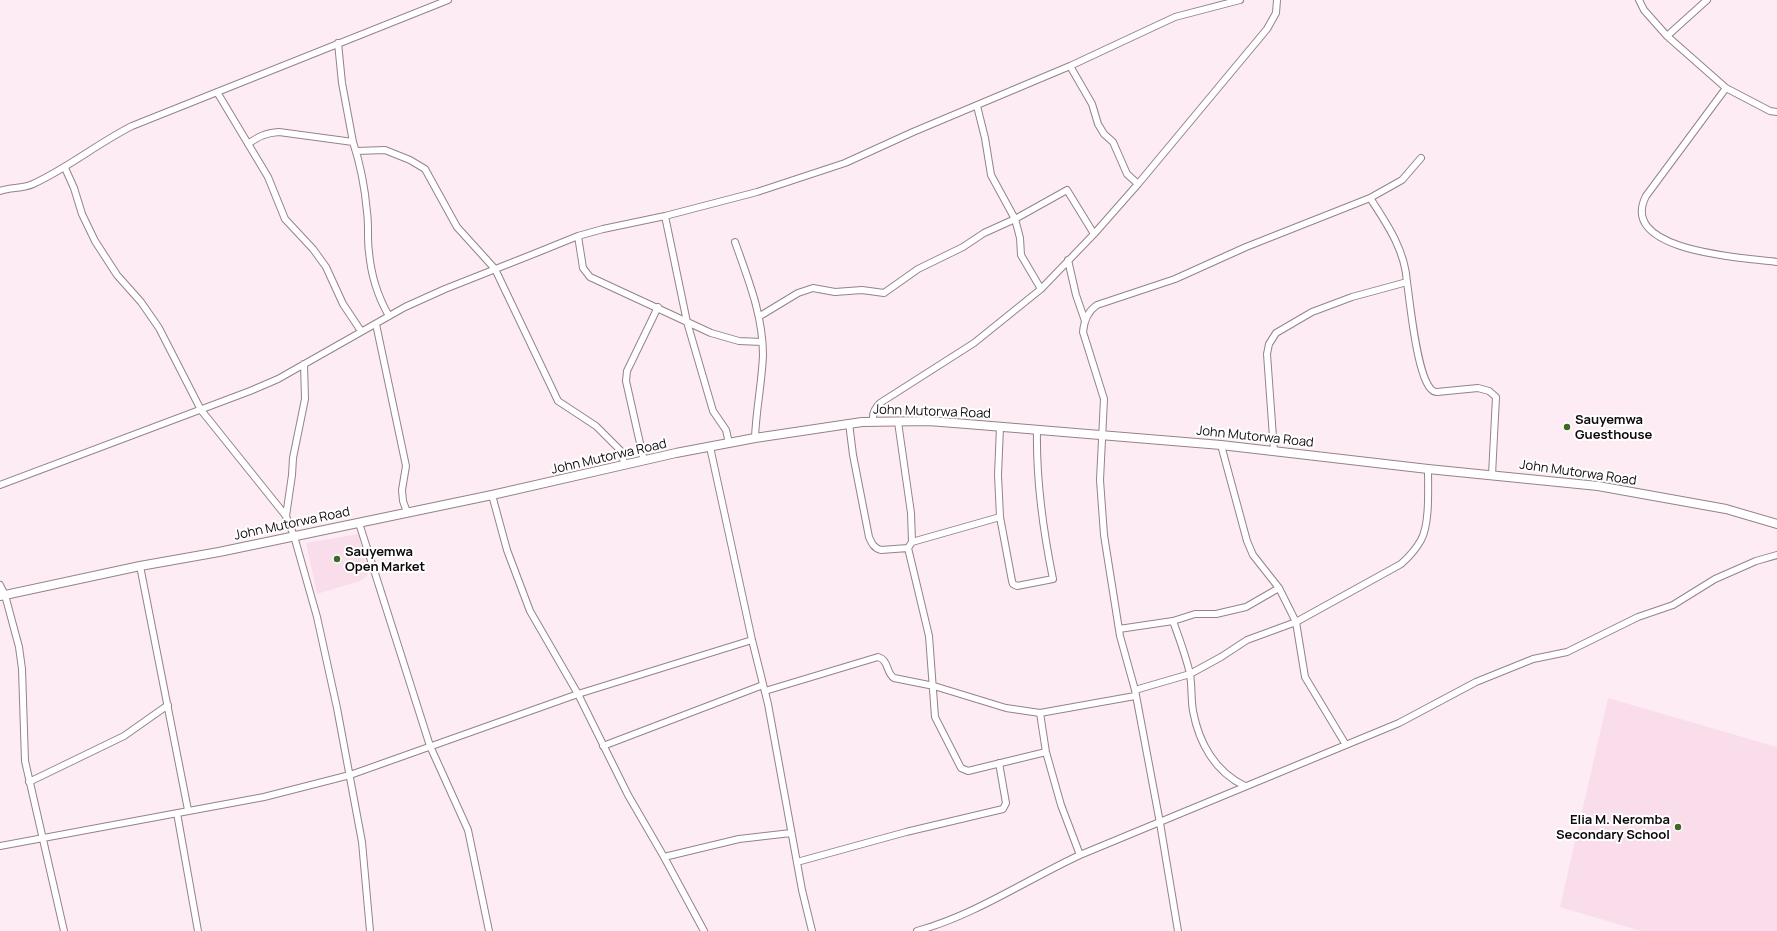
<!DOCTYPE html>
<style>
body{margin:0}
canvas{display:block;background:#fdecf4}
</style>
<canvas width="1777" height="931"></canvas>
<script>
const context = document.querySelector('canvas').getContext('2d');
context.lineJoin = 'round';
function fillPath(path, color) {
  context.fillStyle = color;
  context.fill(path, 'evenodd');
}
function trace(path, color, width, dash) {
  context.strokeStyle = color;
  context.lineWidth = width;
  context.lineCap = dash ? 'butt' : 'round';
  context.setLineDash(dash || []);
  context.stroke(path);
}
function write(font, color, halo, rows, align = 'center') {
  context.font = font + ' Manrope,sans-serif';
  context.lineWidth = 4;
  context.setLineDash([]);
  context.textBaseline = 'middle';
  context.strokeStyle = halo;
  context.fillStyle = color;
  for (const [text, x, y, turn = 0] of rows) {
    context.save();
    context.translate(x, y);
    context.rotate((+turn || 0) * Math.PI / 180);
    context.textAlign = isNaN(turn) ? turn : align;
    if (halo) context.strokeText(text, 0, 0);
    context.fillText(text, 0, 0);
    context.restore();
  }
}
fillPath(new Path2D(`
 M 359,534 L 368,575 L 360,581 L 317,594 L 306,543 Z
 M 1608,698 L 1777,747 L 1777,931 L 1641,931 L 1560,907 Z`), '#f9ddeb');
const minor = new Path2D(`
 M 1639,0 L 1644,10 L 1667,36 L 1726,88 L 1770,111 L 1777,112
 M 1667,36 L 1707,0
 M 338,43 L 342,83 L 353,142
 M 1070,66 L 1092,104 L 1098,124 L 1104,134 L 1113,142 L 1127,174 L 1138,184
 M 1726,88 L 1646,196 C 1617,252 1746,258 1777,262
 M 217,92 L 268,177 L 285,219 L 313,249 L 326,267 L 343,304 L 361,331
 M 977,106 L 985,138 L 991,175 L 1015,219 L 1020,238 L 1021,255 L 1041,289
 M 248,144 C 259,136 266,133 279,132 L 353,142 C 360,163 365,189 367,212 C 369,225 367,239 369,252 C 371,275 378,297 389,316
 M 356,151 L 385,150 L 410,160 L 425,169 L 457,227 L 495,269 L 558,401 L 596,426 L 620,450 L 625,465
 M 65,168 L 74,188 L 82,214 L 95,241 L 117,275 L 141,302 L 159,328 L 201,410 L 286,516 L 294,536 L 317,617 L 337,708 L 362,842 L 370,931
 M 0,191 C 11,187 22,189 33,184 C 68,168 98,143 132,126 L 448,0
 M 665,216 L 687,322 L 713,411 L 726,430 L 729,443
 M 578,236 L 583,268 L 590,277 L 711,333 L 739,341 L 762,342
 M 735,242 C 748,279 763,315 763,355 C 762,382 756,410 755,438
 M 1068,260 L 1076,295 L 1085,321
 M 1407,282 C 1410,302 1417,378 1432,390 C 1433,391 1436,392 1437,392 L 1478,388 L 1489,391 L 1496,397 L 1492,475
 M 760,316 L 798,293 L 813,288 L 835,292 L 862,290 L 884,293 L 918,269 L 963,247 L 984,233 L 1015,219 L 1067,190 L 1094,234
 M 376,324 L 406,466 L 402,490 L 403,501 L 407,512
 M 874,422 C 871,414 875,408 880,403 L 974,343 L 1041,289 L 1094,234 L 1138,184 L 1267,29 L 1276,13 L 1277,0
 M 898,422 L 911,513 L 912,542 L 908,548 L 929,636 L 935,717 L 961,768 L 968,771 L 1046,752
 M 849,423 L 853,455 L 869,537 C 872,544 874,548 881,550 L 908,548
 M 1000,427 L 998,475 L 1000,517 L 1012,581 L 1013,584 L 1017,586 L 1053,579 C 1043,530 1036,480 1037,430
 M 1221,445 L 1247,541 L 1253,555 L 1279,588 L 1296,622 L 1305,677 L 1346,745
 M 710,447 L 752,640 L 768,704 L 802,890 L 812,931
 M 1274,451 L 1267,354 L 1269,344 L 1276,333 L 1312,312 L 1352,297 L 1407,282 C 1405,250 1387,224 1370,198
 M 644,461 L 626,381 L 627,371 L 658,307
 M 0,485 L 250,391 L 278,379 L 405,307 L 445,289 L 536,253 L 578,236 L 603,229 L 665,216 L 757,192 L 845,163 L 913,132 L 1070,66 L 1175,17 L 1240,0
 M 492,495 L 507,550 L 530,611 L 578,694 L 628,795 L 664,857 L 704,931
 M 286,516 L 292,475 L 293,458 L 305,399 L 304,364
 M 359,523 L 430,746 L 468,830 L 489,931
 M 912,542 L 1000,517
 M 140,566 L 188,810
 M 0,585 L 5,595 L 19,647 L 22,669 L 25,761 L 64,931
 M 1173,621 C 1179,638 1186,656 1190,674 C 1192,686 1191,699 1193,711 C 1199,743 1215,772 1245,786
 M 1119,629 L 1173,621 L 1195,614 L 1216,614 L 1246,607 L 1279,588
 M 1135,690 L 1190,674 L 1221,657 L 1247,640 L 1296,622 L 1401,564 C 1409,557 1416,549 1421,540 C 1430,524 1428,488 1428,469
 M 765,691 L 878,657 C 889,660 886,673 894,678 L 934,686 L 1006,708 L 1040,713 L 1135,696
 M 1040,713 L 1046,752 L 1061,805 L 1080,855
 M 603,746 L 763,685
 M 29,782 L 124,736 L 168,705
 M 177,813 L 198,931
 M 0,846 L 264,797 L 350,775 L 578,694 L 752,640
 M 664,857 L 739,839 L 791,833
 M 797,862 L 906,832 L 1003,809 L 1006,803 L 999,763
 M 917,931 C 975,915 1026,880 1080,855 L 1399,723 L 1476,682 L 1533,659 L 1567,652 L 1638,617 L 1673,605 L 1715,579 L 1756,561 L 1777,555
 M 1178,931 L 1160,823 L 1135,690 L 1120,636 L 1104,535 L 1100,480 L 1104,399 L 1083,332 C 1084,321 1088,311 1097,305 L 1175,279 L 1246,247 L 1370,198 L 1402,180 L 1421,158`);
const tertiary = new Path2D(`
 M 0,596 L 140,566 L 219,552 L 492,495 L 676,453 L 755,438 L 862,422 L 928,421 L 967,424 L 1221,445 L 1428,469 L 1598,486 L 1726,509 L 1777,524`);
trace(minor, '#95828b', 8);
trace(tertiary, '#95828b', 10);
trace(minor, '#fff', 6);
trace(tertiary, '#fff', 8);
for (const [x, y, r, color] of [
 [1567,427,4,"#3d6826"],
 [337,559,4,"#3d6826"],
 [1678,827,4,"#3d6826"]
]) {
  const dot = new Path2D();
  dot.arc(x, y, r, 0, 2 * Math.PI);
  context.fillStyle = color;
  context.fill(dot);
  trace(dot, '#fff', 1.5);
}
write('13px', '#0f090c', '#fff', [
 ["John Mutorwa Road",932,412,2],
 ["John Mutorwa Road",1255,437,6],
 ["John Mutorwa Road",609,457,-13],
 ["John Mutorwa Road",1578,473,8],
 ["John Mutorwa Road",292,524,-12]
]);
write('bold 13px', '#0f090c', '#fff', [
 ["Sauyemwa",1575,420],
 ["Guesthouse",1575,435],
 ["Sauyemwa",345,552],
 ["Open Market",345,567],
 ["Elia M. Neromba",1670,820,"right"],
 ["Secondary School",1670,835,"right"]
], 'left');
</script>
